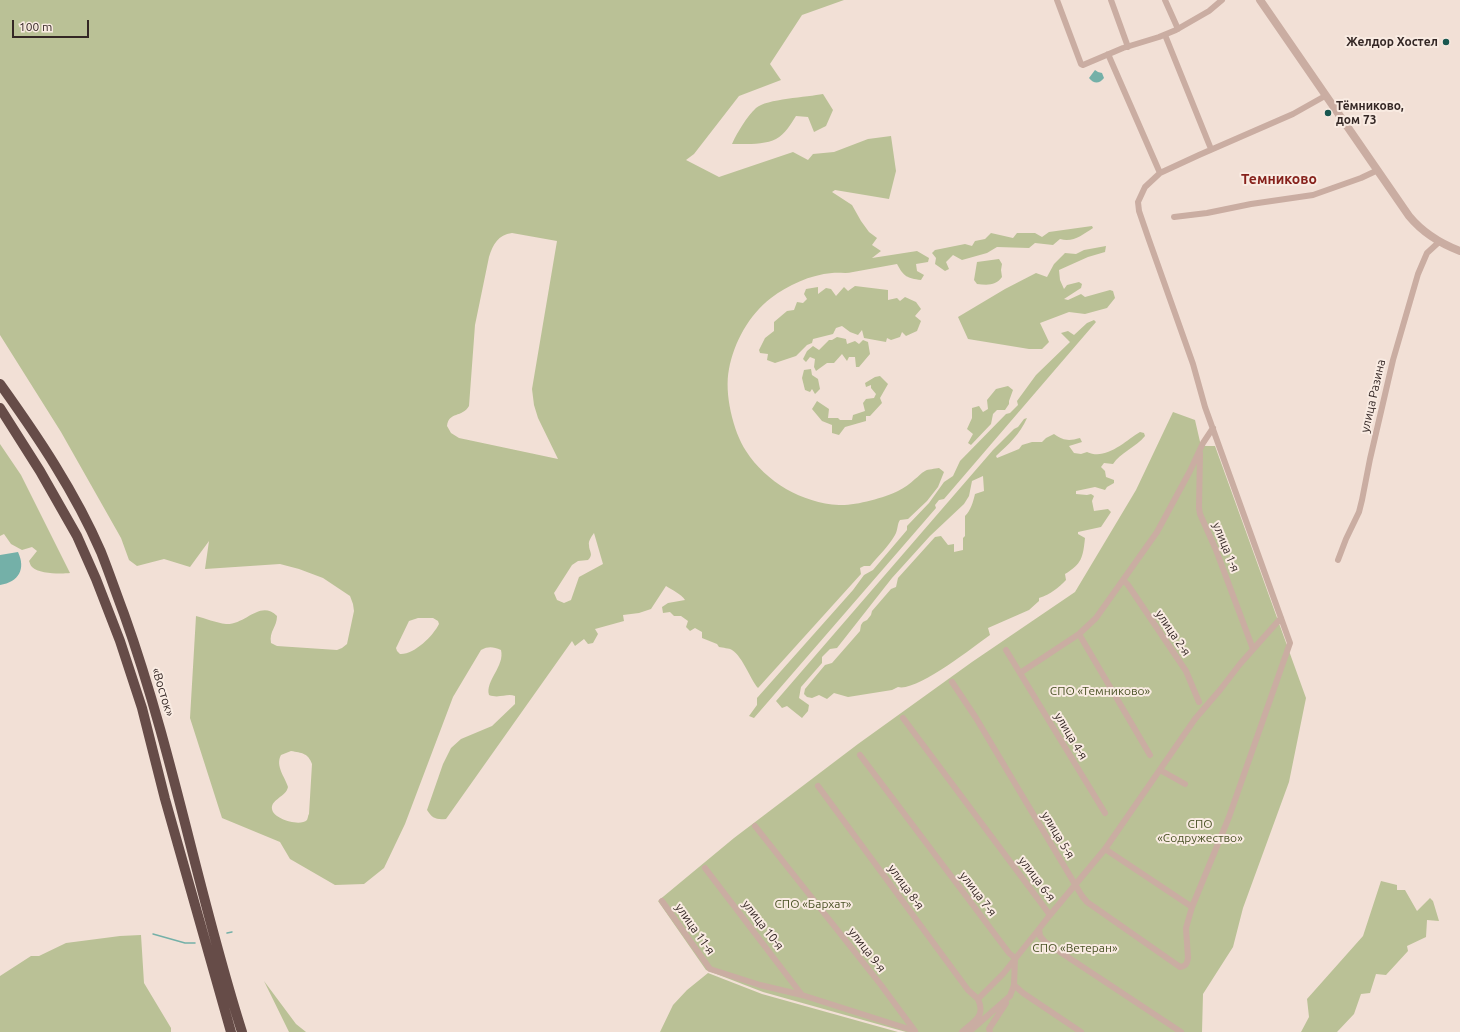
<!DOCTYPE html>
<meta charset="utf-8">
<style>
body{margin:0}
#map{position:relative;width:1460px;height:1032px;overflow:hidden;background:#f2e0d6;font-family:Ubuntu,sans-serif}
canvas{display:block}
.scale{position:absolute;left:12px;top:20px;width:77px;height:18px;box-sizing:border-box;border:2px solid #342725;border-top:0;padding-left:5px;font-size:12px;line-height:14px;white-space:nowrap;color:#342725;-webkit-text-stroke:3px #f9ebe2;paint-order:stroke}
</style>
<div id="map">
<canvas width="1460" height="1032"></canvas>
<div class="scale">100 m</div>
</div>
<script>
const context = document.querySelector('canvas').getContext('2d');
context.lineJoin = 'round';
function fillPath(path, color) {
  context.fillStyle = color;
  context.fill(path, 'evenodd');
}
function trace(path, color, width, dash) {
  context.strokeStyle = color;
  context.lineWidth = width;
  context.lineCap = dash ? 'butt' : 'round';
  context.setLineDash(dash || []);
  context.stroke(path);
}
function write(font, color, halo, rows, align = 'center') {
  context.font = font + ' Ubuntu,sans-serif';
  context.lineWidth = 4;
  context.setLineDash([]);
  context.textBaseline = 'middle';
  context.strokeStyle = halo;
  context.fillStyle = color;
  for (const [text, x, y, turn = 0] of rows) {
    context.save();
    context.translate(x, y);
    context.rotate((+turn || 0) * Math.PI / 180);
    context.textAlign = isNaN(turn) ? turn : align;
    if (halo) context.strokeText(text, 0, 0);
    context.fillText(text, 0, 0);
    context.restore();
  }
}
fillPath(new Path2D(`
 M 0,0 L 844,0 L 802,15 L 770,64 L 781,80 L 739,96 L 694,154 L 686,160 L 719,177 L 793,152 L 808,160 L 813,154 L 834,152 L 868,139 L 891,136 L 896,171 L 889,199 L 835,190 L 832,192 L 852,205 L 861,221 L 869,232 L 877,238 L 872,245 L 881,251 L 872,258 L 917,251 L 929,258 L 928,262 L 916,264 L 917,271 L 924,275 L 921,280 C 907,278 904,277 897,264 C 882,267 868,269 853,272 C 846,274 839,272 832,273 C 810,275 788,285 771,298 C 749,315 734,342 729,369 C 724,393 733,431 746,451 C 766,482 802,503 839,505 C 854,506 884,498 898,491 C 904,488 910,484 915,479 C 918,477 921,473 925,471 C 928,469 935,469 939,468 L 944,472 L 938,487 L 927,501 L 908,519 L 900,520 C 897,524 898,530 895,535 C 889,546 878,556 870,566 L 864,566 L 860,568 L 861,574 L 758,688 C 750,679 743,657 732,650 C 729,648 723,648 719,647 L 717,644 L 702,638 L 702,632 L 695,628 L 690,631 L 686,627 L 688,621 L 681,616 L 674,616 L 670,612 L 663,613 L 662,607 L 668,603 L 685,600 C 681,594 672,590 666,586 L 651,609 L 639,613 L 623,615 L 624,621 L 595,629 L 598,634 L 593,643 L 588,644 L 584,639 L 575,646 L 572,641 L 446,819 C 436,820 432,818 427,810 L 443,764 L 451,748 L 461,739 L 492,726 L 515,704 L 515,696 C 507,693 499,699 489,695 C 485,681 505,666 501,650 C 493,647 489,646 481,650 L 453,697 L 405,824 L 384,868 L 364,884 L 335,885 L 290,859 L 280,842 L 222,818 L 190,718 L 196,616 C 205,618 216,623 226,624 C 246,625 260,599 277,616 C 277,627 269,631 271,643 L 277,646 L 337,650 L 342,648 L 347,644 L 354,611 L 353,604 L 350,596 L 323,578 L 299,569 L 280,564 L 205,569 L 209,541 L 190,567 L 164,559 L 137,566 L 129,560 L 121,538 L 61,432 L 0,335 ZM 512,233 L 557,241 L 532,389 L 534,405 L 538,418 L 558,459 L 459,438 L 451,433 L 447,426 C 449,411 462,418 469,406 L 475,325 L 489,257 C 493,244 498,235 512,233 ZM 594,533 L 603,564 L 579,577 L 571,600 L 564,603 L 557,600 L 554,593 L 556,590 L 572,565 L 578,561 L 588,560 C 594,554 589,552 589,545 C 588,541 592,536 594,533 ZM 418,618 L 433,618 L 438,621 L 439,624 C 433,636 414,655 400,654 L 397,651 L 396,648 L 409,621 ZM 291,751 C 302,753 308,753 312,764 L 309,814 C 308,815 308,818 307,820 C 300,827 273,819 272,809 C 271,799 286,797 288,787 C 285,777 275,766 281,755 Z
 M 823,94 L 833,110 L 826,126 L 814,132 L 808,117 L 796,116 C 791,124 785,134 776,139 C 765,145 744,144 732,144 C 737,133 747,116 756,108 C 766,99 808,97 823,94 Z
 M 1092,226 L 1093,228 C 1082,235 1073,243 1060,239 L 1053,245 L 1035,243 L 1029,248 L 997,247 L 987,253 L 962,260 L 953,255 L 946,262 L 949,269 L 945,271 L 935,264 L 936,258 L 932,253 L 935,250 L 965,244 L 972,246 L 975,241 L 985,239 L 991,233 L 1013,238 L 1017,233 L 1035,233 L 1042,237 L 1049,232 Z
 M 1106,246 L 1105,252 L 1088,257 L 1059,270 L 1060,280 L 1064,289 L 1067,285 L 1079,282 L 1082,284 L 1081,288 L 1064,299 L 1068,300 L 1081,294 L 1085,297 L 1110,290 L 1113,291 L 1115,298 L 1107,308 L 1085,314 L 1069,312 L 1040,323 L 1049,342 L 1042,349 L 1029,349 L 968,339 L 958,317 L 1005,289 L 1036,273 L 1047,277 L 1054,264 L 1065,253 L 1076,254 L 1084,250 Z
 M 999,259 L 1002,264 L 1001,270 L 1002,277 C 996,286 987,285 977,284 L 974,280 L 977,262 Z
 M 855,286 L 888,290 L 888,300 L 897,298 L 900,301 L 905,297 L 916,302 L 921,309 L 915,316 L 921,321 L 917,331 L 906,336 L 902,332 L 900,337 L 891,340 L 887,338 L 886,342 L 864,338 L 862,330 L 858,335 L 850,332 L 842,326 L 836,328 L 833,334 L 813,339 L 812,343 L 807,345 L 796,356 L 775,363 L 767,360 L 768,354 L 760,353 L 759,350 L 765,338 L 774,331 L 774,322 L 787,311 L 794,310 L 797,302 L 803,303 L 807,299 L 804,294 L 806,289 L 818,287 L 818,294 L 826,288 L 831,289 L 836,296 L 844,287 L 848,291 Z
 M 1094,320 L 1096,322 L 944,499 L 939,500 L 935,505 L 936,508 L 754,718 L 749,716 L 757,705 L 757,698 L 853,590 L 864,575 L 873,570 L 907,530 L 907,526 L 929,503 L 944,482 L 953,476 L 960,461 L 1006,414 L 1010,413 L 1018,405 L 1017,401 L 1036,375 L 1070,342 L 1061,333 L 1068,331 L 1074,335 L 1087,323 Z
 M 837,337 L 846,339 L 847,344 L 855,341 L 859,344 L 863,340 L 868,342 L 870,354 L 859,367 L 856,367 L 855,357 L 849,357 L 847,361 L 842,354 L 834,363 L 827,363 L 816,371 L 814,367 L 815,359 L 810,357 L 806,362 L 803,359 L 807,351 L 813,346 L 819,350 L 829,340 L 832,340 Z
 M 811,369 L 812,375 L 818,379 L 820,389 L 815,394 L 812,389 L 810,392 L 805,390 L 802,378 L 804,370 Z
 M 880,376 L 888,384 L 880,398 L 882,403 L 870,416 L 866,416 L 866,421 L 845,427 L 839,435 L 832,433 L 832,425 L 822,421 L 812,409 L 817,401 L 829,409 L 828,418 L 838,418 L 840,420 L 852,420 L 853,415 L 865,411 L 863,403 L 866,399 L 874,398 L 876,394 L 871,388 L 871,385 L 866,387 L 865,383 L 875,377 Z
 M 1008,386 L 1013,390 L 1009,401 L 1009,404 L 1005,410 L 997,410 L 993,414 L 991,424 L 971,445 L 968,443 L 973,434 L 967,429 L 972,418 L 972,408 L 979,406 L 983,412 L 988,409 L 987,400 L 996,389 Z
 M 1173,412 L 1195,420 L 1201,446 L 1215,446 L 1306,698 L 1289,782 L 1243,908 L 1233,947 L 1203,994 L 1202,1032 L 906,1032 L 763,992 L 706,970 L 658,901 L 734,838 L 858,744 L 972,662 L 1075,592 L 1136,490 Z
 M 1027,418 C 1020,434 1009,444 996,456 L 997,458 L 1019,449 L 1022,445 L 1032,442 L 1042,442 L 1046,438 L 1054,434 C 1064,441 1069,441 1080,438 L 1082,442 L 1069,446 L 1074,453 L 1081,454 L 1087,452 C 1106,461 1125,441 1140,432 L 1144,433 L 1145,436 C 1136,447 1120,453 1113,464 L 1104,463 L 1101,467 L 1105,471 L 1106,477 L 1114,480 L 1114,483 L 1107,487 L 1105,490 L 1095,487 L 1076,491 L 1076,494 L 1087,495 L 1091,494 L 1094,496 L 1092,501 L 1094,511 L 1108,509 L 1111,512 L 1101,527 L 1078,532 L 1078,534 L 1085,538 C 1083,557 1082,564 1065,574 L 1066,580 C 1058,588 1051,594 1039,598 L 1039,601 L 1029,610 L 988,628 L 990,635 C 973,647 917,692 898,687 L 892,690 L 848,697 L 834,693 L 827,699 L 819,695 L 812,698 L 807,697 L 804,694 L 805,689 L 825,665 L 832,663 L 860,631 L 861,625 L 863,622 L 867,620 L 871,615 L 872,611 L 891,589 L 896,587 L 898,578 L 935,537 L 941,536 L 948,545 L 954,544 L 954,552 L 963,550 L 963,538 L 965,536 L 965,516 C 971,510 973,502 975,494 L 984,491 L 983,476 L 972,481 L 969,496 L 964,504 L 930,536 L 892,578 L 837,648 L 830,649 L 822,657 L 822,663 L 801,687 L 799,698 L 809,705 L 808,711 L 802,718 L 787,706 L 782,708 L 776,701 L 993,450 L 1014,429 L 1018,427 L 1024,419 Z
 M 0,444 L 21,475 L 70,573 C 61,574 39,574 32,567 C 30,565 30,563 29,561 L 37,551 L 32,547 L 22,550 L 11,544 L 4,534 L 0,536 Z
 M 1381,881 L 1397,885 L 1397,890 L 1405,890 L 1417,911 L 1430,898 L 1433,901 L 1439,921 L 1427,920 L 1426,937 L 1407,946 L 1408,951 L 1386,975 L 1376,974 L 1370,993 L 1361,994 L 1354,1014 L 1337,1032 L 1301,1032 L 1309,1017 L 1307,999 L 1363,936 Z
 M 141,935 L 144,983 L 171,1028 L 171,1032 L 0,1032 L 0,976 L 31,956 L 39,956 L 66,943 L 120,936 Z
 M 708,973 L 762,994 L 898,1032 L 660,1032 L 673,1005 L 687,990 Z
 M 264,981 L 296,1024 L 306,1032 L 289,1032 Z`), '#bac196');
fillPath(new Path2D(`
 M 1095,70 L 1098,72 L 1102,73 L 1104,78 C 1099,84 1094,84 1089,78 Z
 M 18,552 C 26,569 19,582 0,585 L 0,555 Z`), '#74b0a8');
trace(new Path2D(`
 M 227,933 L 232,932
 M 153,934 L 185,943 L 195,943`), '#74b0a8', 1.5);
trace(new Path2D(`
 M 1057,0 L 1081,64 L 1083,65 L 1123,48 L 1159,37 L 1176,30 L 1209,11 L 1222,0
 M 1111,0 L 1128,47
 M 1165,0 L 1178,29
 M 1165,35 L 1211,149
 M 1108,54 L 1160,173
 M 1174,217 L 1207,213 L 1251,204 L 1313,195 L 1361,178 L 1378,170
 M 1200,453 L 1199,508 L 1200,514 L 1216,550 L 1253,649
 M 1338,560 L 1346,539 L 1359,512 L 1362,500 L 1370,459 L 1393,360 L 1418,274 L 1427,253 L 1439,242
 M 1123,580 L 1128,585 L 1186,671 L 1199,702
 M 1079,634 L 1150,755
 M 1006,650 L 1105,813
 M 1020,673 L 1079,634 L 1096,618 L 1157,532 L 1190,471 L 1203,443 L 1213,428
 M 952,682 L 976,718 L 1082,896 L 1087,902 L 1180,967 C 1186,966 1187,964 1188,958 L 1186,928 L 1192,907 L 1229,817 L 1290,643 L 1205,407 L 1193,364 L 1149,240 L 1139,211 L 1138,202 L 1145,187 L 1160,173 L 1199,155 L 1293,114 L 1325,96
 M 903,718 L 1050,915 L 1039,929 L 1040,936 L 1045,942 L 1181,1032
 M 860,755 L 1009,953 L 1015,958 L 1014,985 L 1023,993 L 1081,1032
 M 1160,770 L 1185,784
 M 818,786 L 968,990 L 978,999
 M 755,826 L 881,985 L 915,1031
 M 1105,849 L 1192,907
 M 705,868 L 802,995
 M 662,901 L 710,969 L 760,985 L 802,995 L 915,1031
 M 1050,915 L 1105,849 L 1195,719 L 1220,690 L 1240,664 L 1281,618
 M 962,1032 C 974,1021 986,1017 978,999 L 1003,974 L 1039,929
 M 969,1032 L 1010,996 L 1014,985
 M 990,1032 L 989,1029 L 1006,1003`), '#caada2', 6);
trace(new Path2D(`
 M 1260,0 L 1409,216 C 1423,233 1439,243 1460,251`), '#caada2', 8);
trace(new Path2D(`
 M 0,384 C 38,437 75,492 101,552 C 109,572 116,593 124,614 C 173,751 198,894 242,1032
 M 0,408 L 40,471 L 77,536 L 96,579 L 120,641 L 142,708 L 165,799 L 231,1032`), '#664c48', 10);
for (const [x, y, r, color] of [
 [1446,42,4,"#195750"],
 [1328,113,4,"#195750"]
]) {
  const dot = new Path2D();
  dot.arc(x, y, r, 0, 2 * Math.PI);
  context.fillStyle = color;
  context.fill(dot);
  trace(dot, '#f9ebe2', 1.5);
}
write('bold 12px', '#342725', '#f9ebe2', [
 ["Желдор Хостел",1438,42],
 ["Тёмниково,",1336,106,"left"],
 ["дом 73",1336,120,"left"]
], 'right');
write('12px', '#342725', '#f9ebe2', [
 ["улица Разина",1373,396,-77],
 ["улица 1-я",1226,547,68],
 ["улица 2-я",1173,633,56],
 ["«Восток»",163,692,73],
 ["улица 4-я",1071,736,59],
 ["улица 5-я",1058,835,59],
 ["улица 6-я",1037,879,53],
 ["улица 8-я",906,887,54],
 ["улица 7-я",978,894,53],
 ["улица 10-я",763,925,52],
 ["улица 11-я",695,929,55],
 ["улица 9-я",867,950,52]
]);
write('12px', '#4b5327', '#f9ebe2', [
 ["СПО «Темниково»",1100,691],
 ["СПО",1200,824],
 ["«Содружество»",1200,838],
 ["СПО «Бархат»",813,904],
 ["СПО «Ветеран»",1075,948]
]);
write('bold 14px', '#86211b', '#f9ebe2', [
 ["Темниково",1279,179]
]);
</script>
